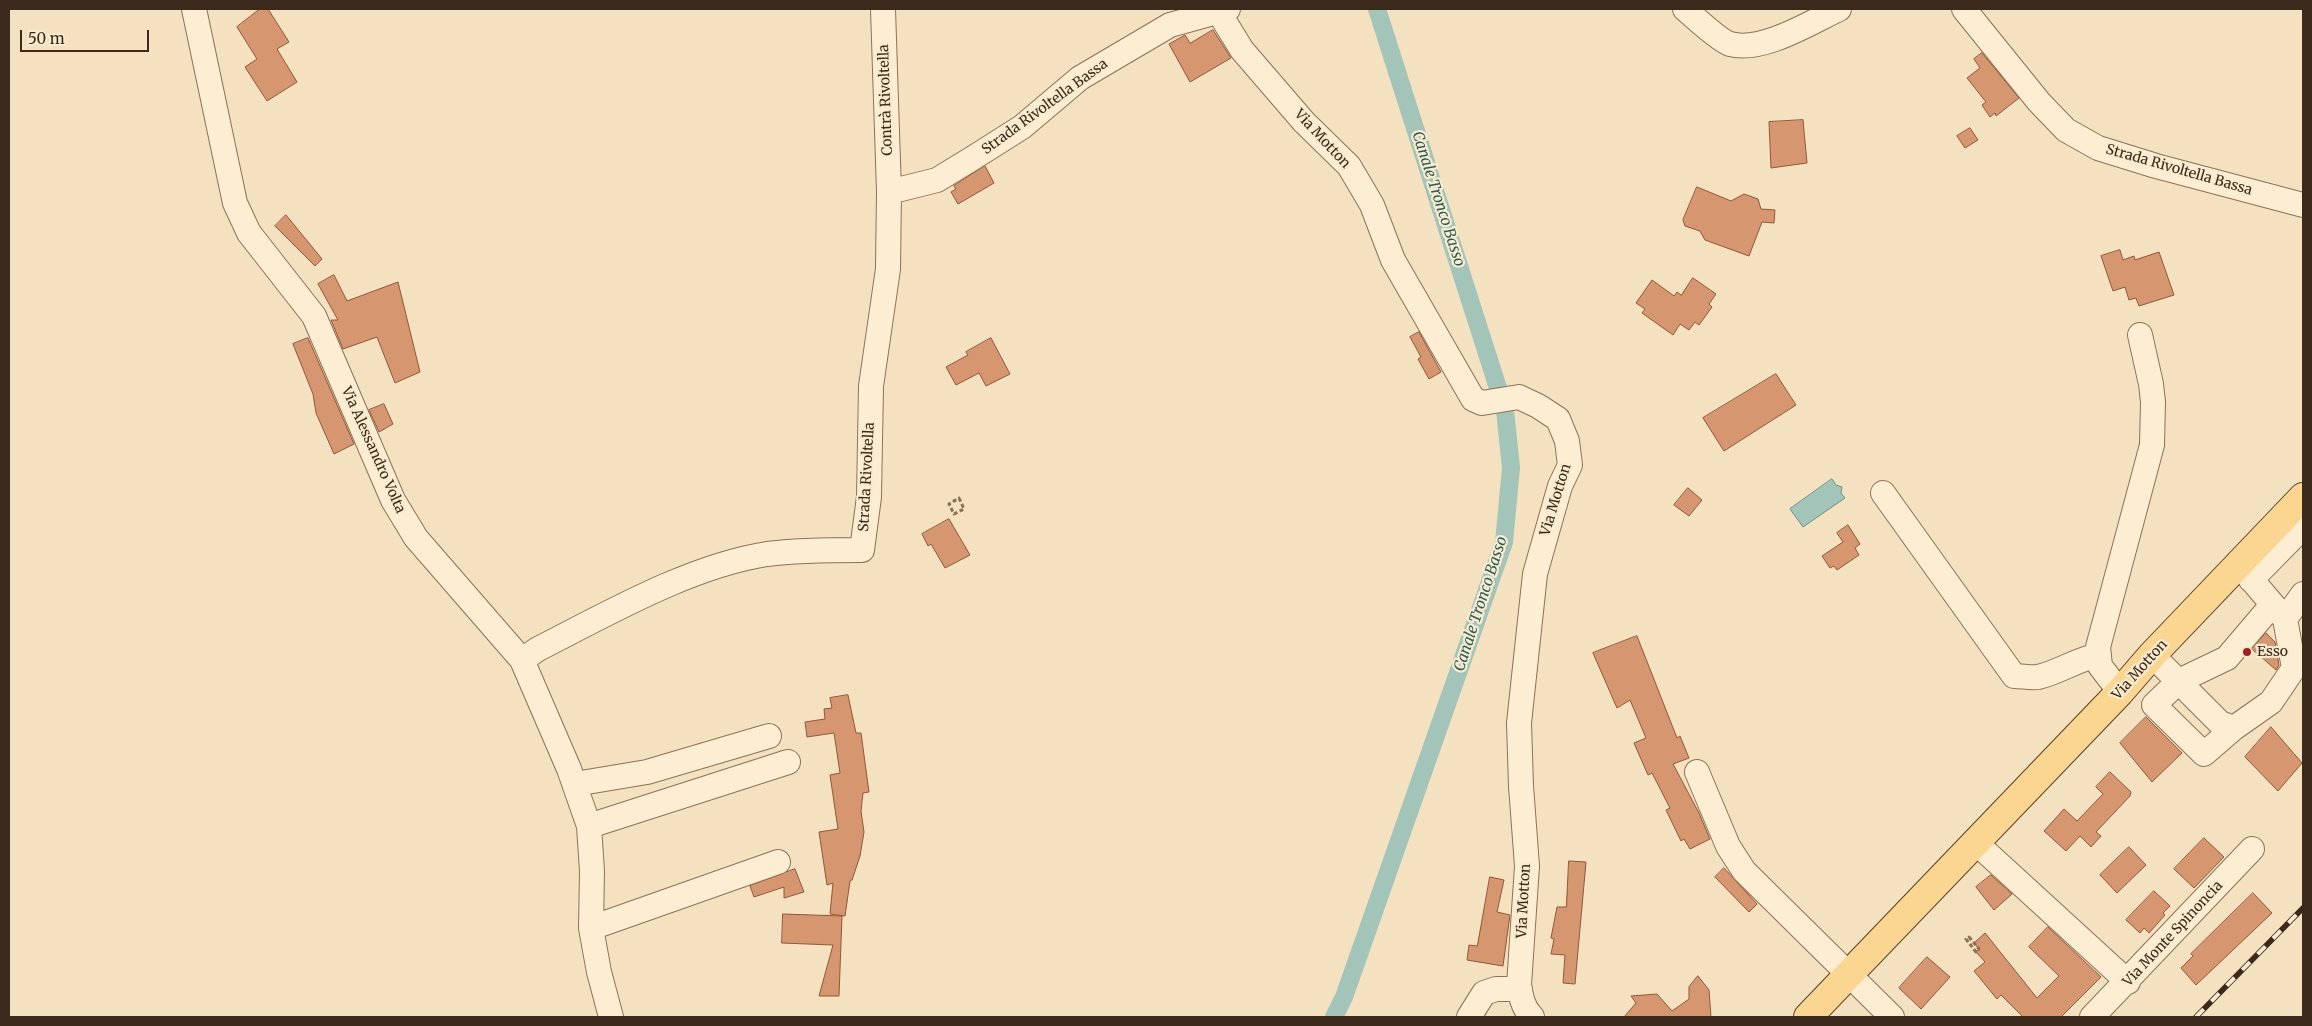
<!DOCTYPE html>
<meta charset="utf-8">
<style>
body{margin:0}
#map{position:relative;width:2312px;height:1026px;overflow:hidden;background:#f3e1bf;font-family:Merriweather,serif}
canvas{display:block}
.frame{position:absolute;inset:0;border:10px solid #3b291b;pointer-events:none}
.scale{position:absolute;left:20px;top:30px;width:129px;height:22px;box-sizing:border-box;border:2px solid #3b291b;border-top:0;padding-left:6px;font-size:15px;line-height:18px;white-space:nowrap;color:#3b291b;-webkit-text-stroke:4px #f9ebcf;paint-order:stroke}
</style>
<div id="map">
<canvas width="2312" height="1026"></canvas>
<div class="frame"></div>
<div class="scale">50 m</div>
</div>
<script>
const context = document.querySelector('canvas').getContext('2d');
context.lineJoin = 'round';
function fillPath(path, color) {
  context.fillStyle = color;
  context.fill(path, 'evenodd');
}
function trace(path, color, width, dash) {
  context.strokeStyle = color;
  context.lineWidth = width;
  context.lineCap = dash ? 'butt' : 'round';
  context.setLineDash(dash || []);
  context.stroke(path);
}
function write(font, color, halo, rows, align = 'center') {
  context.font = font + ' Merriweather,serif';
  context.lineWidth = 4.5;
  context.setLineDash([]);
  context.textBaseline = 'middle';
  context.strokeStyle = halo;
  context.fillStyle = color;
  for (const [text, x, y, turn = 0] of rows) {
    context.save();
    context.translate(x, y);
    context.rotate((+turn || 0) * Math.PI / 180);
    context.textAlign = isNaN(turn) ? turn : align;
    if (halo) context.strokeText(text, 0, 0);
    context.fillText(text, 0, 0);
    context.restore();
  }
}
const water = new Path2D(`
 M 1832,479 L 1836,485 L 1842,487 L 1841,493 L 1845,498 L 1803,527 L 1790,509 Z`);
fillPath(water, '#a2c4b9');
trace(water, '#689387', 1);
trace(new Path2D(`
 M 1334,1017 L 1344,997 L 1504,542 L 1511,468 L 1505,410 L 1377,9`), '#a2c4b9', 18);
const building = new Path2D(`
 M 260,9 L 268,9 L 289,42 L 277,49 L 297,82 L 267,101 L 245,67 L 257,59 L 237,27 Z
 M 1213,30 L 1231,58 L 1190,82 L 1169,44 L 1185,35 L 1190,43 Z
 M 1982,53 L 2019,98 L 1996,116 L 1995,113 L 1990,117 L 1982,105 L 1986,102 L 1967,78 L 1980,68 L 1974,59 Z
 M 1803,120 L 1807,163 L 1771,168 L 1769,122 Z
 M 1970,128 L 1978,140 L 1965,148 L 1957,136 Z
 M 985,166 L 994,183 L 958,204 L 951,192 L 956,189 L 954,186 Z
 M 1697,187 L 1731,201 L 1744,194 L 1758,199 L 1761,209 L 1775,210 L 1774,223 L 1762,222 L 1749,256 L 1705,240 L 1700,231 L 1685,226 L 1683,220 Z
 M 286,215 L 322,259 L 315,266 L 275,226 Z
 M 2120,250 L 2123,260 L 2134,256 L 2135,260 L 2159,252 L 2174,295 L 2139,306 L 2136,298 L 2129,300 L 2125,287 L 2113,291 L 2101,256 Z
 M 334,275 L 347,301 L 398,282 L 420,372 L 395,383 L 377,337 L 343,349 L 331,320 L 338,320 L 318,284 Z
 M 1693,278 L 1716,294 L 1709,304 L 1712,307 L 1699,325 L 1695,322 L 1689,330 L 1680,324 L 1673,335 L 1642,313 L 1645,309 L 1636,303 L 1652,280 L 1674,296 L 1677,292 L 1681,295 Z
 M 1419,332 L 1441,372 L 1429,379 L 1418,359 L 1421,357 L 1410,337 Z
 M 308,338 L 354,444 L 334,454 L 316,413 L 313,394 L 293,344 Z
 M 991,338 L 1010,374 L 986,386 L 979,373 L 956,385 L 946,367 L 968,355 L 966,352 Z
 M 1776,374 L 1796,405 L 1724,451 L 1703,418 Z
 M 384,404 L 393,424 L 379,432 L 369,410 Z
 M 1688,488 L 1702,500 L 1689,516 L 1674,505 Z
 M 949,519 L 970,555 L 945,568 L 931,544 L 928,546 L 922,534 Z
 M 1848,525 L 1860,544 L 1855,548 L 1859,555 L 1837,570 L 1834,566 L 1830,568 L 1822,556 L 1843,542 L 1837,533 Z
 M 2266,633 L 2275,642 L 2279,665 L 2276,670 L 2252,649 Z
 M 1637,636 L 1677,738 L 1680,736 L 1689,758 L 1673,764 L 1699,813 L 1710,839 L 1690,849 L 1684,839 L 1681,841 L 1666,810 L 1670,808 L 1652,773 L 1648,775 L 1634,743 L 1646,738 L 1630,700 L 1617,708 L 1593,653 Z
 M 848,695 L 856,733 L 861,733 L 869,792 L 863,793 L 861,811 L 864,832 L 860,856 L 852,880 L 850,881 L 845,916 L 830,914 L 833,883 L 827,885 L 819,832 L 838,829 L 830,775 L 840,773 L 834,733 L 807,737 L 805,722 L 825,719 L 824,709 L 832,708 L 830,698 Z
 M 2146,717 L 2182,753 L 2152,782 L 2120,743 Z
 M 2271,727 L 2302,763 L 2278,791 L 2245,757 Z
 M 2110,772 L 2131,792 L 2130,796 L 2096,832 L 2101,836 L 2091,847 L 2080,836 L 2066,851 L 2044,831 L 2064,809 L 2077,821 L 2103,794 L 2096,787 Z
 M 2204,838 L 2224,857 L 2194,888 L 2174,869 Z
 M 2129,847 L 2146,865 L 2117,893 L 2100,875 Z
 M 1569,861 L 1586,862 L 1575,984 L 1563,983 L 1565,955 L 1551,954 L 1554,939 L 1551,938 L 1557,907 L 1566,907 Z
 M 1724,868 L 1757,904 L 1749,912 L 1715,877 Z
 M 795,869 L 804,892 L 784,898 L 784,887 L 754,897 L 750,886 Z
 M 1991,875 L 2012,894 L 1994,910 L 1976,887 Z
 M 1490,877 L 1504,880 L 1497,912 L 1510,915 L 1503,966 L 1467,960 L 1469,945 L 1477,946 Z
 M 2154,891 L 2170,906 L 2163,913 L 2165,915 L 2149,933 L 2144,928 L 2140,933 L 2126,920 Z
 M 2253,893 L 2272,913 L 2196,985 L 2181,968 L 2193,956 L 2191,954 Z
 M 783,914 L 842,916 L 839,996 L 819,996 L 833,945 L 782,943 Z
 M 2048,927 L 2101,977 L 2061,1017 L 2023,1017 L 2001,995 L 1997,999 L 1974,971 L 1985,962 L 1976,952 L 1979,949 L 1974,943 L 1985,933 L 2037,998 L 2059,976 L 2029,947 Z
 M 1927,957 L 1950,977 L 1921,1009 L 1899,988 Z
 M 1698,976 L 1709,990 L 1711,1017 L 1624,1017 L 1636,1003 L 1631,996 L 1657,994 L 1672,1011 L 1689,999 L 1689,987 Z`);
fillPath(building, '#d69670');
trace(building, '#905738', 1);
const minor = new Path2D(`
 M 194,9 L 235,203 L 249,233 L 314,316 L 393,500 L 416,538 L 522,660 L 569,769 L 589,826 L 592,871 L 591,928 L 599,972 L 611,1017
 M 1685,9 C 1694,17 1720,41 1730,44 C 1762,53 1811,22 1839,9
 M 1964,9 L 2039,102 L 2066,130 L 2098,148 L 2156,166 L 2303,205
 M 1218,11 L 1242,50 L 1304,122 L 1349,166 L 1372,205 L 1393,260 L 1473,399 L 1482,403 L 1519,397 L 1538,406 L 1558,419 L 1567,441 L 1570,465 L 1560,486 L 1535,574 L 1519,723 L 1521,786 L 1527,866 L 1519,985 C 1521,997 1523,1008 1532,1017
 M 889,192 L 937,180 L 973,158 L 1022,127 L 1080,78 L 1170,25 L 1228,9
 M 1883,493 L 2014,676 C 2022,676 2031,678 2038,677 C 2060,672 2077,659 2099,655
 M 2251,580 L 2303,527
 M 2285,619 L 2303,594
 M 2152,655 L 2220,723 L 2234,728 L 2271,702 L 2294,668 L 2285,619 L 2239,565
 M 522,660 L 538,649 C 607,614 690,566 767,554 C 798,550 831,550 862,550 L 869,497 L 871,386 L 888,269 L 889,192 L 883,9
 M 2120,692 L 2100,666 L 2098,647 L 2152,445 L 2153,402 L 2151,384 L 2140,335
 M 2234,728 L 2204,754 L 2154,705 L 2179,681 L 2227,658 L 2272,605
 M 1697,772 L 1728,846 L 1744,871 L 1892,1017
 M 575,784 L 647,772 L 769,736
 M 589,826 L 788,762
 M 1975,842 L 2128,982
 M 591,928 L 778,862
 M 1469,1017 L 1484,993 L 1496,989 L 1520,989
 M 2092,1017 L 2252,849`);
const major = new Path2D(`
 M 1808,1017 L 2120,692 L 2152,655 L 2303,497`);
trace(minor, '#8e7155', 26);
trace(major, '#5b3e2a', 30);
trace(new Path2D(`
 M 959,498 L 964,509 L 954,514 L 949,504 Z
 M 1969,937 L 1979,949 L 1976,952 L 1966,939 Z`), '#8e7155', 3, [4, 2.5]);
trace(minor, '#fdeed3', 24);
trace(major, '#fbd691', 28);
const rail = new Path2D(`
 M 2196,1017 L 2303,908`);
trace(rail, '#3b291b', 5.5);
trace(rail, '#f9ebcf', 4, [11]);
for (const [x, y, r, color] of [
 [2247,652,5,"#a41e24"]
]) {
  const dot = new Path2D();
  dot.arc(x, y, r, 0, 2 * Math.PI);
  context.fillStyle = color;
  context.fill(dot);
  trace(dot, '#f9ebcf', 2);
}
write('14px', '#3b291b', '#f9ebcf', [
 ["Contrà Rivoltella",886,100,-92],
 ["Strada Rivoltella Bassa",1045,107,-36],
 ["Via Motton",1322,139,47],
 ["Strada Rivoltella Bassa",2179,170,16],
 ["Via Alessandro Volta",373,450,66],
 ["Strada Rivoltella",867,477,-87],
 ["Via Motton",1556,500,-73],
 ["Via Motton",2140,670,-48],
 ["Via Motton",1524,901,-87],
 ["Via Monte Spinoncia",2173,934,-47]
]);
write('14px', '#3b291b', '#f9ebcf', [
 ["Esso",2257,652]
], 'left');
write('italic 15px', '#285d57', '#f9ebcf', [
 ["Canale Tronco Basso",1438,199,72],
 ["Canale Tronco Basso",1481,604,-72]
]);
</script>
